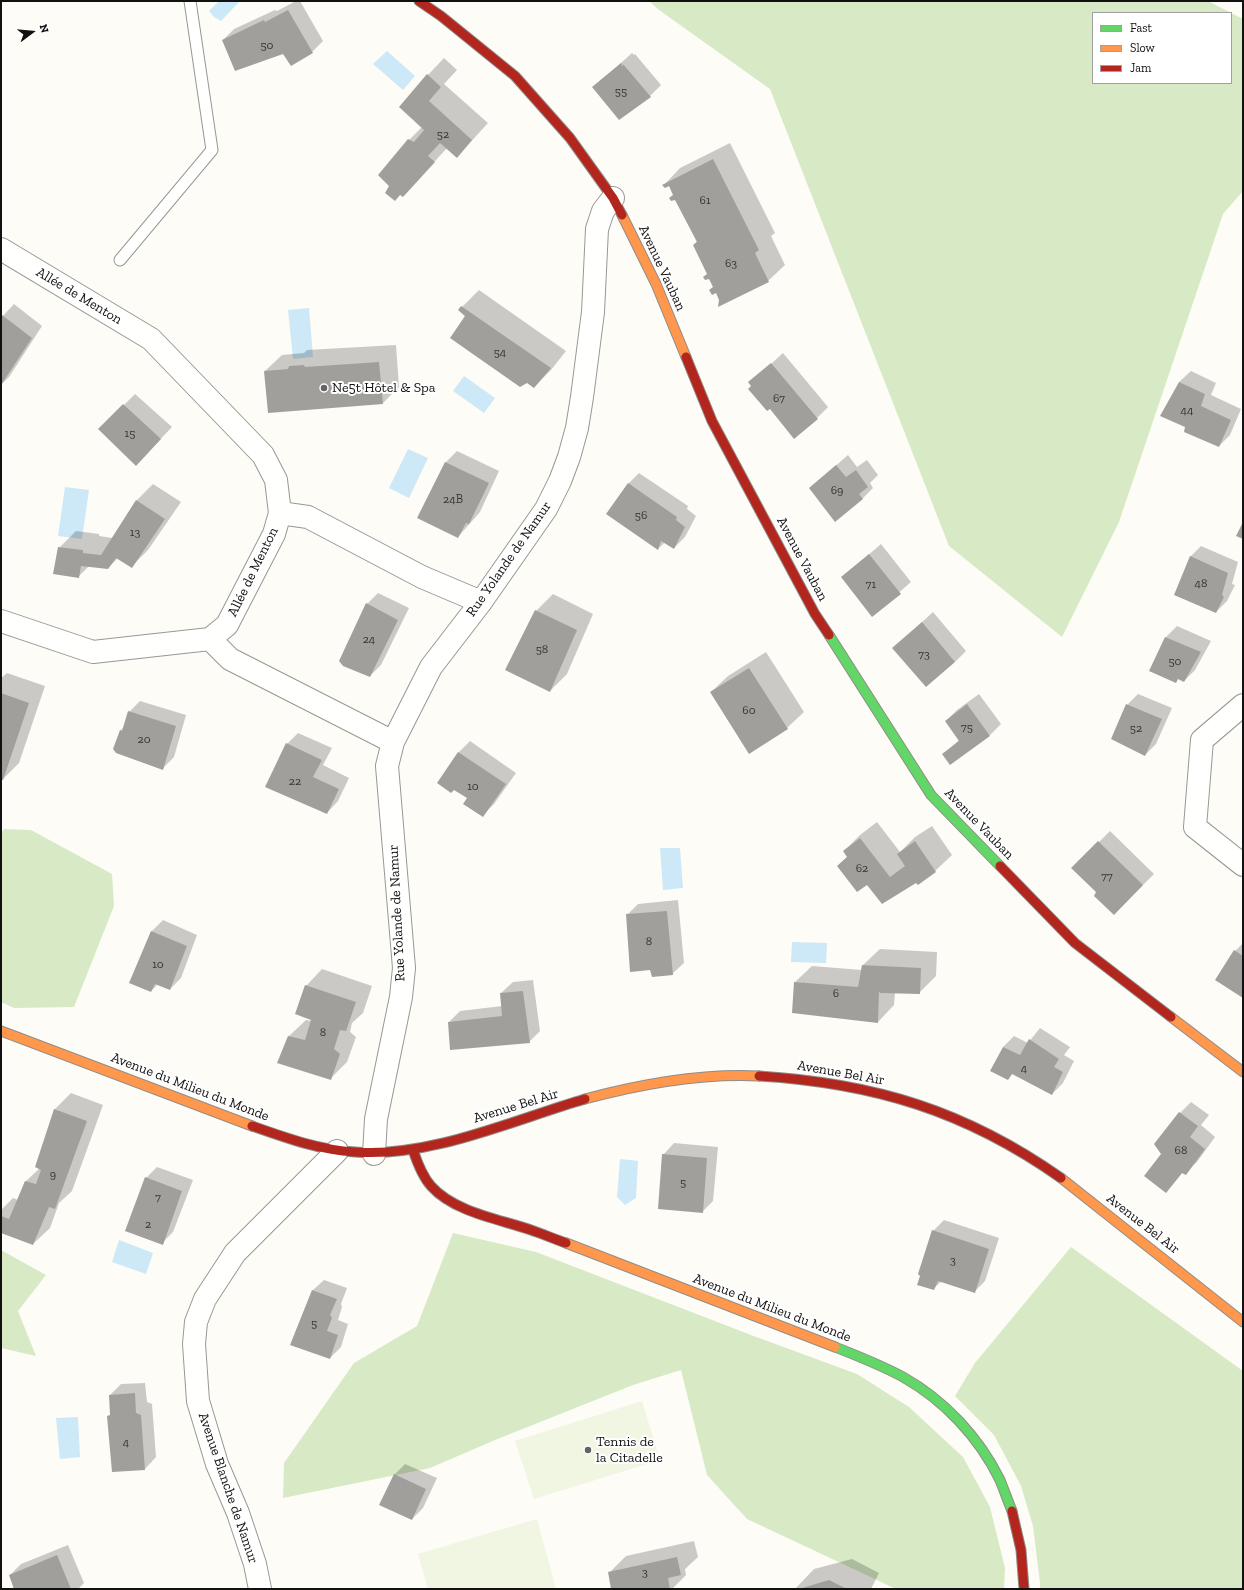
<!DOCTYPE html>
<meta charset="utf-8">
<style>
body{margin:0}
#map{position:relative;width:1244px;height:1590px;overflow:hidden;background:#fdfcf7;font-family:"Zilla Slab",serif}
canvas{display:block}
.frame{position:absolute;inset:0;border:2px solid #111;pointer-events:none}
.legend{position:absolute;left:1092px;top:12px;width:140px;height:72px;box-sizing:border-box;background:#fff;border:1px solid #a0a0a0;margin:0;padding:5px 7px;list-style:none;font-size:12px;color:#111}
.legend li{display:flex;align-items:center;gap:8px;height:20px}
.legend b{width:20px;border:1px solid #a0a0a0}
.north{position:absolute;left:12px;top:12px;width:40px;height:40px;-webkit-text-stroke:3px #fff;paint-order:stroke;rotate:74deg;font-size:11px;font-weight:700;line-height:16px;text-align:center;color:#111}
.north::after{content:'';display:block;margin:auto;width:14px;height:18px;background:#111;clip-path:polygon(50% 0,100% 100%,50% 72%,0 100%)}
</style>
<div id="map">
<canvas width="1244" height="1590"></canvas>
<div class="frame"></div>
<ul class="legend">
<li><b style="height:5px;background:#63d668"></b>Fast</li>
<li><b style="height:5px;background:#ff974d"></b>Slow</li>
<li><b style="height:5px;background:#b3261e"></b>Jam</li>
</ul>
<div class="north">N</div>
</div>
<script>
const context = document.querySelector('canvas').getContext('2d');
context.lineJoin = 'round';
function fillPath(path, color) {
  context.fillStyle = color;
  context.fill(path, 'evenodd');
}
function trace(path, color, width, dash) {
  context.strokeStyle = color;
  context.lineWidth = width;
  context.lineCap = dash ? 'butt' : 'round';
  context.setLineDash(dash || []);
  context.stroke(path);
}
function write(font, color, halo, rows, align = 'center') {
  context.font = font + ' "Zilla Slab",serif';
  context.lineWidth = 4;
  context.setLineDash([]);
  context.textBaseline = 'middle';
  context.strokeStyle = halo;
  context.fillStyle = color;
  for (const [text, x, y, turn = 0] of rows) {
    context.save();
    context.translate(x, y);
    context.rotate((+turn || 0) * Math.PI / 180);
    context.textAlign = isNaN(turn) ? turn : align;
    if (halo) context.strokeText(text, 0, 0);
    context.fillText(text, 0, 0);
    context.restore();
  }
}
fillPath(new Path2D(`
 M 649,1 L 1208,1 L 1243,19 L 1243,191 L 1223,214 L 1119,522 L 1062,637 L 949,546 L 770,89 L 659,10 ZM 1093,13 L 1231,13 L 1231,83 L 1093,83 Z
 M 4,829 L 31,830 L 112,874 L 114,906 L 74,1007 L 14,1008 L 1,1002 L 1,833 Z
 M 453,1233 L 536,1252 L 751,1335 L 857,1374 L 909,1407 L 963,1457 L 990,1507 L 1005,1568 L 1004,1589 L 896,1589 L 747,1519 L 707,1475 L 681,1370 L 633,1385 L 495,1440 L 430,1468 L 283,1498 L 284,1463 L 354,1363 L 417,1326 Z
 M 1071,1247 L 1243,1371 L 1243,1589 L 1040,1589 L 1040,1583 L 1033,1526 L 1021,1486 L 994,1435 L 955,1396 L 975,1363 Z
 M 1,1250 L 46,1275 L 18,1311 L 36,1356 L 1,1348 Z`), '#d8eac5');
fillPath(new Path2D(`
 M 642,1401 L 660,1460 L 534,1499 L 515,1441 Z
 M 537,1519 L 556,1589 L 428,1589 L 418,1554 Z`), '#f0f6e1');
fillPath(new Path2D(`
 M 219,1 L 240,1 L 221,21 L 214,17 L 209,11 Z
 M 387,51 L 415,76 L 403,90 L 373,64 Z
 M 309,308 L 313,357 L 293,359 L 288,310 Z
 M 464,376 L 495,398 L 484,413 L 453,391 Z
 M 408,449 L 428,458 L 409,498 L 389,488 Z
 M 65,487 L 89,490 L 82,539 L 58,536 Z
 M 660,848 L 680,848 L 683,888 L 663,890 Z
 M 792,942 L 827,943 L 826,963 L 791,962 Z
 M 620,1159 L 638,1161 L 636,1198 L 625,1205 L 617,1197 Z
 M 119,1240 L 153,1253 L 146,1274 L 112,1262 Z
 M 78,1417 L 80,1457 L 60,1459 L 56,1418 Z`), '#cde8f7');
fillPath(new Path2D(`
 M 296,1 L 300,1 L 323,41 L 312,52 L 283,52 L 223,40 L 234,29 L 275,10 L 277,11 Z
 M 632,53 L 634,55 L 635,54 L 661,85 L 650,96 L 594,87 Z
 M 444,58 L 457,70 L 444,84 L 488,123 L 457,157 L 447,148 L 403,196 L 390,186 L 409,140 L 422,127 L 428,75 Z
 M 730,143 L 775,233 L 771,236 L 785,265 L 768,281 L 714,287 L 694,245 L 697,241 L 669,185 L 664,185 L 680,168 Z
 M 479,290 L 566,351 L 551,370 L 534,387 L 459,310 Z
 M 14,304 L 42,326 L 9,377 L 1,385 L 1,318 Z
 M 396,345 L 399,387 L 383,403 L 265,371 L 282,355 L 304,353 L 307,350 Z
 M 783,353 L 828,407 L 817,418 L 752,386 L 750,383 Z
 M 1191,371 L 1216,383 L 1211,395 L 1241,409 L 1230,435 L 1219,446 L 1187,427 L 1179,382 Z
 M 135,394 L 172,427 L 136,465 L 100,429 Z
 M 457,451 L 499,471 L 480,512 L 458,537 L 446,462 Z
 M 848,455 L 857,467 L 867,460 L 878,475 L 870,483 L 873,488 L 862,499 L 810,488 Z
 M 639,473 L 688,506 L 687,509 L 696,516 L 685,537 L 674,548 L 665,542 L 658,549 L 628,484 Z
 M 153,484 L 181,502 L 148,550 L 132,566 L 118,558 L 108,568 L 89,566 L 78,577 L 59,548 L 76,531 L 99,534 L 99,536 L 113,538 L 137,500 Z
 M 881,544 L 911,582 L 873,615 L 843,577 Z
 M 1201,546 L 1238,562 L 1232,584 L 1235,585 L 1227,601 L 1216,612 L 1190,557 Z
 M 378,593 L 409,608 L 381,665 L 370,676 L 367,604 Z
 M 553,594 L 593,614 L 567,674 L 550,691 L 536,611 Z
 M 933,612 L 966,651 L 955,662 L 894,648 Z
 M 1177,626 L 1211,641 L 1195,670 L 1184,681 L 1166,637 Z
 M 766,652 L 804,712 L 787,728 L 711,692 L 728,676 Z
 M 7,673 L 45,686 L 19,763 L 3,779 L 1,779 L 1,678 Z
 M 979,694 L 1001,724 L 990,735 L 950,764 L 944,754 L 959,740 L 946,721 L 957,710 Z
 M 1138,694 L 1172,708 L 1156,744 L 1145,755 L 1127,705 Z
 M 140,701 L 186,715 L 174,757 L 163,768 L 120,731 L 124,727 L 129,712 Z
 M 298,733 L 332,748 L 323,765 L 349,778 L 338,801 L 327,813 L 287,744 Z
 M 470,741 L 516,773 L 494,804 L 483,815 L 468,798 L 454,789 L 438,783 L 459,752 Z
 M 877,822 L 900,852 L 915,837 L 932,826 L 952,855 L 935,871 L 916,882 L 868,884 L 838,866 L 848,856 L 844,851 L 860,835 Z
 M 1110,831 L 1154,874 L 1114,914 L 1097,892 L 1073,868 Z
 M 678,900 L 684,963 L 672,974 L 651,969 L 627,915 L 638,904 Z
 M 163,920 L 197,935 L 181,978 L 170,989 L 158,984 L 151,991 L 152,931 Z
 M 1243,943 L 1243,997 L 1235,951 Z
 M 880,949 L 937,952 L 936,976 L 919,993 L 895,992 L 894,1005 L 878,1022 L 795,982 L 812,966 L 862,970 L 863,965 Z
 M 322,969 L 372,986 L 363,1013 L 352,1023 L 350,1032 L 356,1037 L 347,1062 L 330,1079 L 279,1062 L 289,1036 L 306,1020 L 312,1021 L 306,986 Z
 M 533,980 L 540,1031 L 529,1042 L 449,1022 L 460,1011 L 502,1006 L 501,993 L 513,982 Z
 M 1040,1028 L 1070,1047 L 1064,1055 L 1074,1061 L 1063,1083 L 1052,1094 L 1013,1073 L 1008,1079 L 1003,1047 L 1014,1036 L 1028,1043 Z
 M 71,1093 L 103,1105 L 72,1191 L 59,1203 L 50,1228 L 33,1244 L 1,1232 L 1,1210 L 13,1198 L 18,1200 L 26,1181 L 40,1168 L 54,1110 Z
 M 1191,1102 L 1209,1115 L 1201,1125 L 1215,1137 L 1197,1162 L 1185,1173 L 1183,1172 L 1166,1192 L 1162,1154 L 1180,1113 Z
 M 674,1143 L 718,1147 L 713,1201 L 702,1212 L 663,1155 Z
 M 157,1167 L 193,1180 L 173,1232 L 162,1243 L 146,1178 Z
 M 944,1220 L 999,1238 L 985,1281 L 974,1292 L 942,1281 L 933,1289 L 921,1275 L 933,1231 Z
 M 324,1280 L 347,1288 L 341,1304 L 342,1307 L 338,1320 L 348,1324 L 341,1347 L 330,1358 L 312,1291 Z
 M 145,1383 L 147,1402 L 152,1404 L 156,1457 L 145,1469 L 111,1414 L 110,1395 L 121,1384 Z
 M 405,1464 L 437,1478 L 423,1508 L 412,1519 L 394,1475 Z
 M 694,1541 L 698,1557 L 685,1569 L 686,1575 L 672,1589 L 612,1589 L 609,1573 L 626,1556 Z
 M 68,1545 L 84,1583 L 78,1589 L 14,1589 L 10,1575 L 21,1564 Z
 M 852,1559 L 879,1573 L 871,1589 L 795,1589 L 814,1569 Z`), '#0003');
fillPath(new Path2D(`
 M 288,10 L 313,53 L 291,66 L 283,54 L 235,71 L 222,40 L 264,20 L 265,22 Z
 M 621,63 L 623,67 L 623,64 L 651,97 L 619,120 L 592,87 Z
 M 427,74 L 441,87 L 429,101 L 472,140 L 457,158 L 440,143 L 428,156 L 435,162 L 403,197 L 400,195 L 395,201 L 385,193 L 389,186 L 378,175 L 408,139 L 414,142 L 424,130 L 399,107 Z
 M 713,159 L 759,250 L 755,253 L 769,282 L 718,307 L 719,300 L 716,293 L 712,295 L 709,290 L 713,287 L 709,279 L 705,280 L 703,277 L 707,274 L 693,245 L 697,242 L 675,200 L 671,201 L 669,198 L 673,195 L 669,186 L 665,188 L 662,185 Z
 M 461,306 L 551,368 L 534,388 L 527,383 L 520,387 L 450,338 L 465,316 L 458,310 Z
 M 2,315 L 32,338 L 1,385 L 1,316 Z
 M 379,362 L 383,404 L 268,413 L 264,371 L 288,369 L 289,366 L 304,365 L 305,367 Z
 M 771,363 L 818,419 L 794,439 L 770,409 L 767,411 L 748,389 L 751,386 L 748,382 Z
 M 1179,382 L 1205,394 L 1201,406 L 1231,420 L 1219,447 L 1184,432 L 1185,427 L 1160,416 Z
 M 123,404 L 161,439 L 136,466 L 98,429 Z
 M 445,462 L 489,483 L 469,524 L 466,523 L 458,538 L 417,518 Z
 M 836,465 L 846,477 L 856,470 L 868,487 L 859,494 L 863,499 L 835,522 L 809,488 Z
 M 628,483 L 677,517 L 676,520 L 685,527 L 674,549 L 661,541 L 658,550 L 606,514 Z
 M 136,500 L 165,519 L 132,568 L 116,558 L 108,569 L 81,566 L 79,578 L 53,574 L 58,547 L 83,550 L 83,553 L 101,555 Z
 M 1243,522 L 1243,539 L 1236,536 Z
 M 869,554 L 901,594 L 872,617 L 841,577 Z
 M 1190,556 L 1228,573 L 1222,595 L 1224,597 L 1216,613 L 1174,595 Z
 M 366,603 L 398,620 L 370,677 L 343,666 L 339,661 Z
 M 535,610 L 577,630 L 550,692 L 505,670 Z
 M 922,622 L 955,662 L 926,687 L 892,648 Z
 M 1165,637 L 1201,652 L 1184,682 L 1178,679 L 1176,683 L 1149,671 Z
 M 749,668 L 788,729 L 749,754 L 710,692 Z
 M 1,693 L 29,703 L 3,780 L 1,780 Z
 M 967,704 L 990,736 L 950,765 L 942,754 L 959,741 L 945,721 Z
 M 1126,704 L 1162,719 L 1145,756 L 1111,739 Z
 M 128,711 L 176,726 L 163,770 L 116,753 L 113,749 L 120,730 L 122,731 Z
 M 286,743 L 322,760 L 313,777 L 339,789 L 327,814 L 265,787 Z
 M 458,752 L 506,784 L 483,817 L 463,804 L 467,798 L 454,790 L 451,793 L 437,783 Z
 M 860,838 L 890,877 L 905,866 L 897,854 L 915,841 L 936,872 L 918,885 L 916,883 L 882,904 L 867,885 L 857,892 L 837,866 L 847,857 L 843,851 Z
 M 1098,841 L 1143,885 L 1114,915 L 1094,896 L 1096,892 L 1071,868 Z
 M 667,911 L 673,975 L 652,977 L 650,970 L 630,972 L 626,914 Z
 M 151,931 L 187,946 L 170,990 L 155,984 L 151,992 L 129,983 Z
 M 1234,950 L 1243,956 L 1243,998 L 1215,980 Z
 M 862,965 L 921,968 L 920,994 L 880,993 L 879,991 L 878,1023 L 792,1013 L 794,982 L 858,987 Z
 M 305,985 L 356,1002 L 346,1031 L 340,1030 L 334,1049 L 340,1054 L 331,1080 L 277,1063 L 288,1036 L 305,1040 L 311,1020 L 295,1014 Z
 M 523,991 L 530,1043 L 450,1050 L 448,1022 L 502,1016 L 500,993 Z
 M 1029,1039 L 1059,1059 L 1054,1067 L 1063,1072 L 1052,1095 L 1012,1074 L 1008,1080 L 990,1071 L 1003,1047 L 1020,1055 Z
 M 54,1109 L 87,1121 L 55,1209 L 49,1207 L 33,1245 L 1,1233 L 1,1216 L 9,1219 L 25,1181 L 36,1184 L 41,1170 L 35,1167 Z
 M 1179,1112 L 1198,1126 L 1190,1137 L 1205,1149 L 1186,1175 L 1182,1173 L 1166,1193 L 1144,1176 L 1161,1154 L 1154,1144 Z
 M 662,1154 L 707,1158 L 703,1213 L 658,1209 Z
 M 145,1177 L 182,1191 L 163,1245 L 125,1231 Z
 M 932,1230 L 989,1249 L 975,1293 L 938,1281 L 934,1290 L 917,1285 L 920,1276 L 918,1274 Z
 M 312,1290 L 337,1299 L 330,1315 L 332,1318 L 327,1331 L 338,1335 L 330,1359 L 290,1345 Z
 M 135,1393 L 136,1413 L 141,1415 L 145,1470 L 112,1472 L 107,1416 L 110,1415 L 109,1395 Z
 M 394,1474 L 426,1489 L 412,1520 L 379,1505 Z
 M 57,1555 L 71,1589 L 14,1589 L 9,1575 Z
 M 677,1557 L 681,1575 L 668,1578 L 670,1589 L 611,1589 L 608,1572 Z
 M 829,1580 L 847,1589 L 799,1589 Z`), '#a19f9c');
const lane = new Path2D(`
 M 120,260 L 212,150 L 190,1`);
const street = new Path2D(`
 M 1,249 L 151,339 L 263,455 L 276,480 L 280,513 L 274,534 L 227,625 L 210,639 L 93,652 L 1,621
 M 280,513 L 308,517 L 422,577 L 481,602
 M 210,639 L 230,659 L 393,742
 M 1243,705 L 1202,740 L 1195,827 L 1243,865
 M 374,1154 L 376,1119 L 401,997 L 404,968 L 387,766 L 393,742 L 431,667 L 481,602 L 546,509 L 560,481 L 569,457 L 577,428 L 582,397 L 593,312 L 597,229 L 603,211 L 613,198
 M 260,1589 L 255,1564 L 238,1513 L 217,1464 L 198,1401 L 194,1344 L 196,1322 L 205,1299 L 235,1253 L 337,1151`);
const fast = new Path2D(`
 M 829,635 L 931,795 L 1000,866
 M 835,1347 C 858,1356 881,1365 903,1377 C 944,1400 979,1437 1000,1480 C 1004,1490 1008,1501 1012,1511`);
const slow = new Path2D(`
 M 622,215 L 656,284 L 686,357
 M 1171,1017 L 1243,1072
 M 1,1031 L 252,1126
 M 585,1099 C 641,1084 700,1073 759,1076
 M 1061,1178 L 1243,1322
 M 566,1243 L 835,1347`);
const jam = new Path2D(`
 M 419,1 L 441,16 L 515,76 L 570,138 L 613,198 L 622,215
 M 686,357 L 712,421 L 815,614 L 829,635
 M 1000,866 L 1075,943 L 1171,1017
 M 759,1076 C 874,1083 966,1111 1061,1178
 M 252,1126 C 286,1138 319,1150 355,1152 C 430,1158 513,1120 585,1099
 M 413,1150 C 417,1162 422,1176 431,1186 C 454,1212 499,1219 531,1230 C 543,1234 554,1239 566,1243
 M 1012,1511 L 1021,1550 L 1024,1589`);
trace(lane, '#979795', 13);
trace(street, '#979795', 24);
trace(fast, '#8e8d8b', 11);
trace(slow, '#8e8d8b', 11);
trace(jam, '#8e8d8b', 11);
trace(lane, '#fffffe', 11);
trace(street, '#fffffe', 22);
trace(fast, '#63d668', 9);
trace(slow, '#ff974d', 9);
trace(jam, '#b3261e', 9);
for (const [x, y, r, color] of [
 [324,388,4,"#646362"],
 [588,1450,4,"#646362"]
]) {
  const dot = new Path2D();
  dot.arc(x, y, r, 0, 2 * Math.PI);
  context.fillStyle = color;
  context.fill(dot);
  trace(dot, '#fff', 1.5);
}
write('12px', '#353434', null, [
 ["50",267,46],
 ["55",621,92],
 ["52",443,135],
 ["61",705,201],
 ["63",731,264],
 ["54",500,353],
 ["67",779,399],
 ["44",1187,411],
 ["15",130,434],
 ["69",837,491],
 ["24B",453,500],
 ["56",641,516],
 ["13",135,533],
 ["48",1201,584],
 ["71",871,585],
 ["24",369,640],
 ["58",542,650],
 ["73",924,655],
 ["50",1175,662],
 ["60",749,711],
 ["75",967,728],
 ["52",1136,729],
 ["20",144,740],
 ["22",295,782],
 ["10",473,787],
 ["62",862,869],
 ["77",1107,877],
 ["8",649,942],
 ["10",158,965],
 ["6",836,994],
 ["8",323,1033],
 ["4",1024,1069],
 ["68",1181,1151],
 ["9",53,1175],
 ["5",683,1183],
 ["7",158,1198],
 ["2",148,1225],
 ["3",953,1261],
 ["5",314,1324],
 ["4",126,1443],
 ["3",645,1573]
]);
write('14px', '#111', '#fff', [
 ["Avenue Vauban",662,268,65],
 ["Allée de Menton",79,296,31],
 ["Rue Yolande de Namur",509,559,-55],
 ["Avenue Vauban",802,559,62],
 ["Allée de Menton",253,572,-64],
 ["Avenue Vauban",979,824,46],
 ["Rue Yolande de Namur",397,913,-93],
 ["Avenue Bel Air",841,1073,10],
 ["Avenue du Milieu du Monde",190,1087,21],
 ["Avenue Bel Air",516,1106,-17],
 ["Avenue Bel Air",1143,1224,38],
 ["Avenue du Milieu du Monde",772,1308,21],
 ["Avenue Blanche de Namur",228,1488,71]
]);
write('14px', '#111', '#fff', [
 ["Ne5t Hôtel & Spa",332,388],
 ["Tennis de",596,1442],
 ["la Citadelle",596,1458]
], 'left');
</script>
